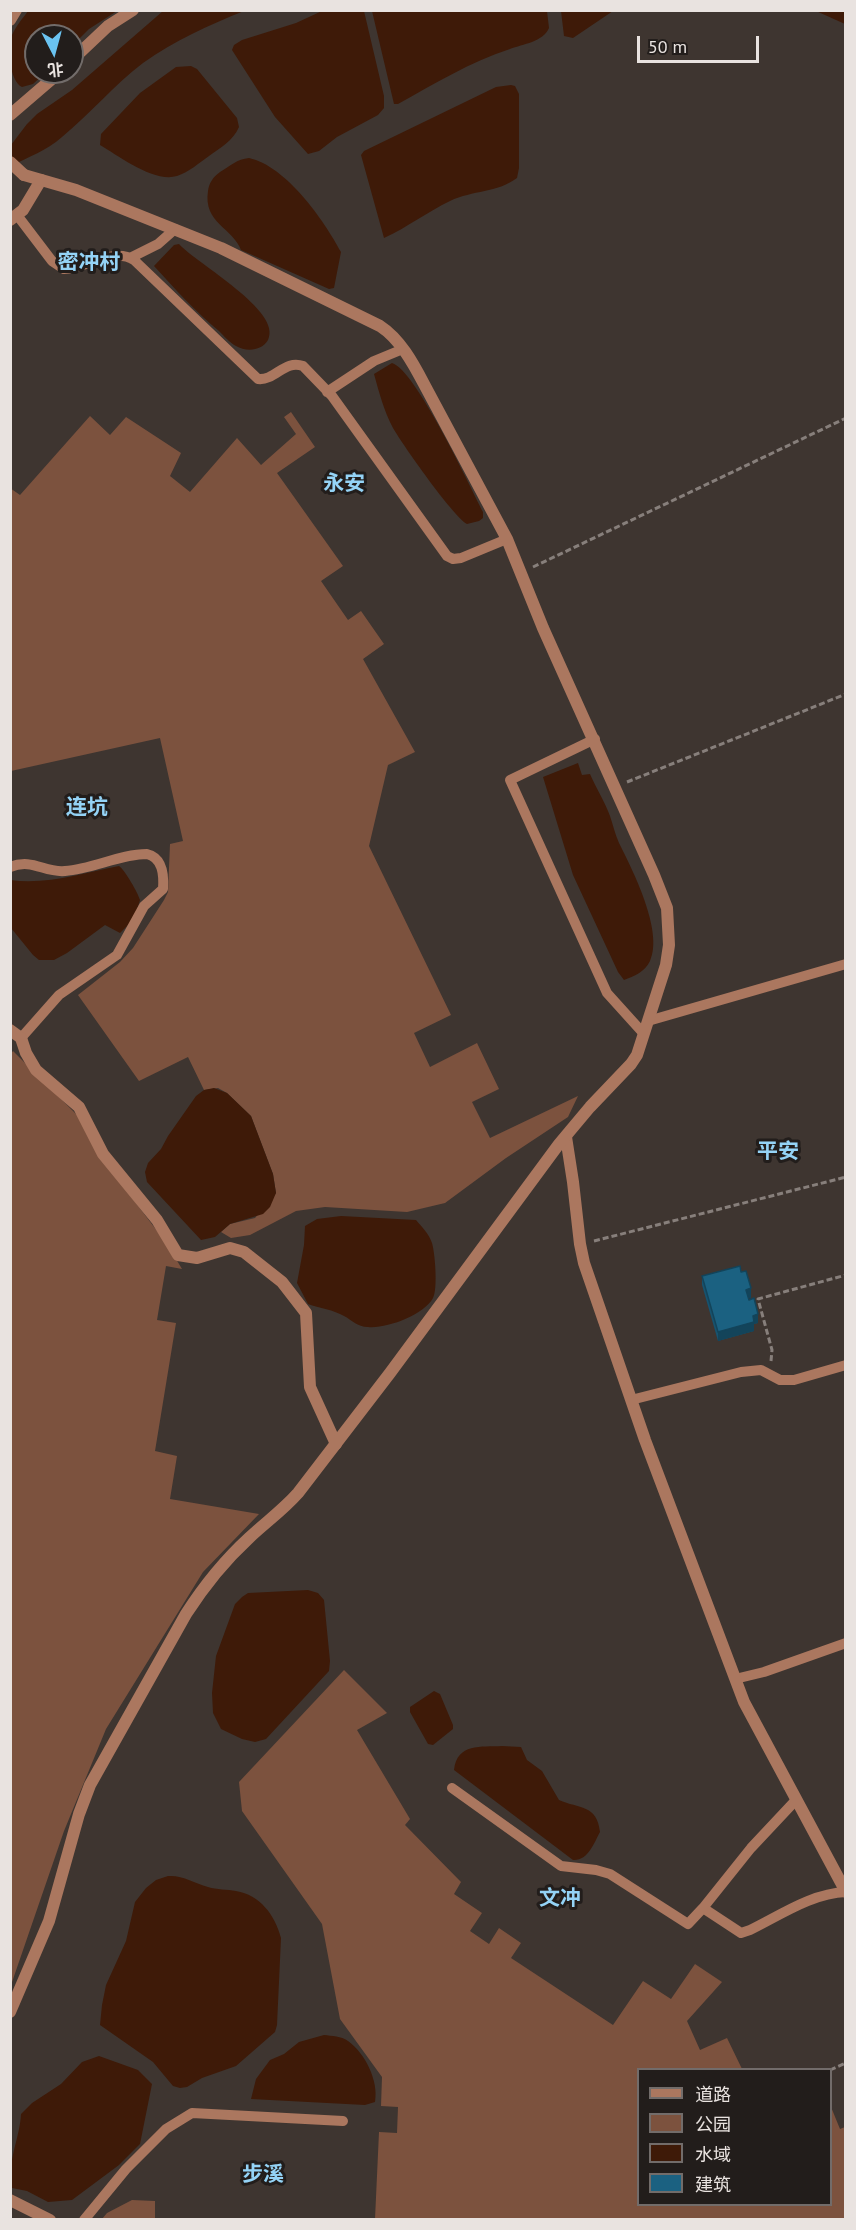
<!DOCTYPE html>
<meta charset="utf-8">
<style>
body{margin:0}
#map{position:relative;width:856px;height:2230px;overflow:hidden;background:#3e3530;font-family:"PT Sans","Noto Sans SC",sans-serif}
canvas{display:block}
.frame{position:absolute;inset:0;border:12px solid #e9e3e0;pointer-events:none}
.legend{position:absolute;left:637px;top:2068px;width:195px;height:138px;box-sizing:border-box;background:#221d1b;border:2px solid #726c6a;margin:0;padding:8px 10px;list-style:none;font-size:18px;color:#e9e3e0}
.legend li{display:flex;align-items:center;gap:12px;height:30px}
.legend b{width:30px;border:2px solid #726c6a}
.north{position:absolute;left:24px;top:24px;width:60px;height:60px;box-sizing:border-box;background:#221d1b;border:2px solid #726c6a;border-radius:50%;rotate:174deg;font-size:16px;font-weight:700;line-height:24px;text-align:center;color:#e9e3e0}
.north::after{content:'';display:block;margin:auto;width:21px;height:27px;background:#6ac3f1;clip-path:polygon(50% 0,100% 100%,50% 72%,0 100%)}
.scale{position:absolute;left:637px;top:36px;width:122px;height:27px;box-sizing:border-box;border:3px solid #e9e3e0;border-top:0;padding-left:8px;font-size:18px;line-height:21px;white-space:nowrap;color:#e9e3e0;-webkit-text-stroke:4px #221d1b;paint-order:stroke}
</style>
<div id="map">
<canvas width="856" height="2230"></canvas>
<div class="frame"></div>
<ul class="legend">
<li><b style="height:8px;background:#ab775f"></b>道路</li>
<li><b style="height:16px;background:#7c523e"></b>公园</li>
<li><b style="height:16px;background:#3e1a08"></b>水域</li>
<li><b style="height:16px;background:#1b6181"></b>建筑</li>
</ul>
<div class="north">北</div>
<div class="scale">50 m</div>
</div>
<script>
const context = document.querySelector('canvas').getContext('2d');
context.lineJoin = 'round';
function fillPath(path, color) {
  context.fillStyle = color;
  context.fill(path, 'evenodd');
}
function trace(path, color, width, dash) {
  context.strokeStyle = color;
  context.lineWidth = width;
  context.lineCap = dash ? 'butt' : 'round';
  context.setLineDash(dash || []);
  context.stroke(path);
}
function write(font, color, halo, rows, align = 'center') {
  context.font = font + ' "PT Sans","Noto Sans SC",sans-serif';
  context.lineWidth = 6;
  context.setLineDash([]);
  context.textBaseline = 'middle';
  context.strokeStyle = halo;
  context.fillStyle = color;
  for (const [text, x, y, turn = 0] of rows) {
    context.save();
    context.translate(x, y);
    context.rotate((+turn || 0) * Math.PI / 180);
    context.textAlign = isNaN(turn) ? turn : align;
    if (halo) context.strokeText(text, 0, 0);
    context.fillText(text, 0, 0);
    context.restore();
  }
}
fillPath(new Path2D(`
 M 291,412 L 315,447 L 277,473 L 343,566 L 321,581 L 348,620 L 361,611 L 384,644 L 363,659 L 415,752 L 388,765 L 369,846 L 451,1015 L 414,1033 L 430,1067 L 477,1043 L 499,1089 L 472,1102 L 490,1138 L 578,1096 L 568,1117 L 506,1158 L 445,1203 L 407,1212 L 325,1207 L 296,1211 L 250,1235 L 231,1238 L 221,1232 L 230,1224 L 255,1218 L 276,1193 L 273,1174 L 251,1116 L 227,1093 L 218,1088 L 204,1090 L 188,1057 L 139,1081 L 78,995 L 120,962 L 133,948 L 164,900 L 168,892 L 170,844 L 183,841 L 160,738 L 11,771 L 10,488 L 20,495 L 90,416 L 110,435 L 126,417 L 181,453 L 170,476 L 190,492 L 237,438 L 261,465 L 296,434 L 284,417 Z
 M 13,1051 L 78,1116 L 97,1152 L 167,1244 L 182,1269 L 166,1266 L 157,1320 L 176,1323 L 155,1451 L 177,1456 L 170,1499 L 259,1514 L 203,1572 L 106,1729 L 64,1831 L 11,1985 L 10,1055 Z
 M 344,1670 L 387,1713 L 357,1730 L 410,1819 L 405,1825 L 461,1882 L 454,1894 L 482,1913 L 470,1931 L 489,1944 L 499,1928 L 521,1943 L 511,1958 L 613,2025 L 643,1981 L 671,1999 L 695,1964 L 722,1982 L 687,2021 L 700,2050 L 727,2038 L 742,2069 L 638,2070 L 638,2204 L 830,2204 L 831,2107 L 840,2129 L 845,2127 L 845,2219 L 375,2219 L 379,2132 L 397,2133 L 398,2107 L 381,2106 L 382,2077 L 340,2019 L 322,1924 L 242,1811 L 239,1782 Z
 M 132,2200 L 155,2201 L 155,2219 L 102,2219 L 107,2213 Z`), '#7c523e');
fillPath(new Path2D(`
 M 28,11 L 28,10 L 117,11 L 89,29 L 72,46 L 72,36 L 36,36 L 36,72 L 46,72 L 33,84 L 22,87 C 10,82 6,46 12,35 C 16,26 23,18 28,11 Z
 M 163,11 L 244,11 C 209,25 174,41 143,63 C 114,85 90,114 62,137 C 46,151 28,157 11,166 L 11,145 L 27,124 L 37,114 L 72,90 Z
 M 322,11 L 364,11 L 384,96 L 384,108 L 378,115 L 337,137 L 319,151 L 308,154 L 275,117 L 232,50 L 234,45 L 242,40 L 296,23 Z
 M 372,11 L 547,11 L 549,28 C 543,42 523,44 510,49 C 470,62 434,84 398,104 L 394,104 Z
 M 561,11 L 561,10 L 613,11 L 573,38 L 564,36 Z
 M 816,11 L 845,11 L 845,24 Z
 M 191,66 L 197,69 L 237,118 L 239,127 C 233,141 220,148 209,156 C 199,163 189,172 177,176 C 154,183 119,156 100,145 L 101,134 L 140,93 L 176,67 Z
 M 511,85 L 515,86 L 519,94 L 519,168 L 517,178 C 497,193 473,190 450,201 C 427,212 408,227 384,238 L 361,155 L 364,151 L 496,87 Z
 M 249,158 C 286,166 324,220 341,252 L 334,288 L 329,289 L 241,250 C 233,228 203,223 208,191 C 209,183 213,177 220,172 C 230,166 237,159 249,158 Z
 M 179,244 C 197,264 283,311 268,340 C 262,351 246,352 236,346 C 230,343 224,336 219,331 C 195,311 175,289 154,266 L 174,245 Z
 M 392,363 C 415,369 470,486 483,512 L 483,518 L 479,521 L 467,524 C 452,515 403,445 393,428 C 384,411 379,392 374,374 Z
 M 578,763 L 582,775 L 590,774 C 596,788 605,802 610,816 C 613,825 615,834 619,843 C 632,869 664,931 650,961 C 645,972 634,976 624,980 L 618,972 L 573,875 L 543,777 Z
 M 119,866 C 125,870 138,893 140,900 L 134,919 L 120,933 L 105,925 L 67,953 L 54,960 L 39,960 L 33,955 L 11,928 L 10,880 C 47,885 84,873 119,866 Z
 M 214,1088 L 227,1093 L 251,1116 L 273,1174 L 276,1193 L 270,1207 L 263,1214 L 230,1224 L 215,1237 L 201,1240 L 147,1182 L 145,1172 L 148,1163 L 161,1149 L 168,1136 L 196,1096 L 204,1090 Z
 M 341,1216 L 416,1220 C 422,1227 429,1234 432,1243 C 435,1253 438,1289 433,1298 C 424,1315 386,1329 368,1327 C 357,1327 352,1320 344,1316 C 334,1310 319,1308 308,1304 L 297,1283 L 304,1245 L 305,1226 L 317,1219 Z
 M 308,1590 L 318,1593 L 324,1600 L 330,1661 L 329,1671 L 266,1739 L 255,1742 L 242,1739 L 221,1729 L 213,1713 L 212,1693 L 216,1656 L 235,1604 L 242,1597 L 248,1593 Z
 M 434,1691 L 440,1694 L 453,1725 L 453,1729 L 433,1745 L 428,1744 L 410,1712 L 410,1707 Z
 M 502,1746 L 521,1747 L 527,1760 L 542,1771 L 559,1800 C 579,1809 597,1804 600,1832 C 594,1843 588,1861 573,1860 L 454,1770 C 457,1743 481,1747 502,1746 Z
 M 168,1876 C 183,1875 194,1883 208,1887 C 217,1890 227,1889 236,1891 C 260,1895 275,1915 281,1938 L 277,2025 L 275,2032 L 236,2066 L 202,2078 L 187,2087 L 180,2088 L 173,2086 L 153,2062 L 100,2025 L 102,2005 L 106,1985 L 126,1941 L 135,1902 L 146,1888 L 156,1880 Z
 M 324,2035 C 332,2036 341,2036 348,2041 C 365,2053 379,2081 375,2102 L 365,2105 L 251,2099 L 256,2079 L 270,2060 L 284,2054 L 299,2042 Z
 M 99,2056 L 138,2070 L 152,2084 L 140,2144 L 119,2165 L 72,2200 L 48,2202 L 27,2191 L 12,2188 C 6,2164 20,2138 21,2114 L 32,2103 L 61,2084 L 82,2062 Z`), '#3e1a08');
trace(new Path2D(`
 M 533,567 L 846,418
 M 627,782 L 846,694
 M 594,1241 L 846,1177
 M 771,1361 L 772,1350 L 758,1299 L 846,1275
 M 830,2070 L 846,2063`), '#877f7b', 3, [6, 3]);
trace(new Path2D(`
 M 17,215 L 52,261 L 64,269 C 87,268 113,247 134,260 L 258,379 C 275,381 285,359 303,366 L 332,396 L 447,556 L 453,559 L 461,558 L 507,539
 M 130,258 L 158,244 L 175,229
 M 327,392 L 374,361 L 403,349
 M 595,739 L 510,780 L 607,993 L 644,1034
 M 10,867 C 33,858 44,873 65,871 C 93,869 120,854 147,854 C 163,858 164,875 163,889 L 144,906 L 117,955 L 59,995 L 21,1038
 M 648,1021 L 846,964
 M 631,1400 L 741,1372 L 761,1370 L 780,1380 L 794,1380 L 846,1365
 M 735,1679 L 764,1672 L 846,1643
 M 452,1788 L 561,1866 L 596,1870 L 610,1874 L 688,1924 L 703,1908 L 741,1933 L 750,1930 C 779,1916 812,1893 846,1892
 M 703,1908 L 751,1848 L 796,1800
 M 84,2220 L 126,2169 L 166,2129 L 192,2113 L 343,2121`), '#ab775f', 10);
trace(new Path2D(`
 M 10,20 L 16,10
 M 72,60 L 108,26 L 133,10
 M 10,115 L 60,72
 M 10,162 L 24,175
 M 10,220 L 23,210 L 41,180
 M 10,1030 L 21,1038 L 26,1053 L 36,1070 L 79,1107 L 103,1154 L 157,1220 L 178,1255 L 197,1258 L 230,1248 L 244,1252 L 282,1282 L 306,1313 L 310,1387 L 336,1444
 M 566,1137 L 573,1182 L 580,1244 L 584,1263 L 645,1440 L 744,1702 L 846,1892`), '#ab775f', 12);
trace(new Path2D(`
 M 10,2012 L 49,1921 L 79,1814 L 90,1785 L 186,1614 C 204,1586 225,1560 249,1538 C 266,1522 283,1510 298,1493 L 390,1373 L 559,1144 L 590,1107 L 631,1064 L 637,1055 L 666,965 L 669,945 L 667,908 L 654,875 L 543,628 L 507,539 L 424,384 C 413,363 400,339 380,326 L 221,248 L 76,190 L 24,175
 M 10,2200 L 50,2220`), '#ab775f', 12);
fillPath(new Path2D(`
 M 702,1276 L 751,1298 L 748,1298 L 758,1323 L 754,1324 L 754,1331 L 718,1341 L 702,1285 Z`), '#17536f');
fillPath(new Path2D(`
 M 751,1288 L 751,1298 L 746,1299 L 746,1290 Z
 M 758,1314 L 758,1323 L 754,1324 L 754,1331 L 718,1341 L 718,1332 Z`), '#13445a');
const building = new Path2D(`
 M 740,1266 L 741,1272 L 746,1271 L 751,1288 L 746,1290 L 749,1300 L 754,1298 L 758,1314 L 753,1316 L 754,1322 L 718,1332 L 702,1276 Z`);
fillPath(building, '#1b6181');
trace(building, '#13445a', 1.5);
write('bold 21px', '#94d3f6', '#221d1b', [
 ["密冲村",89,263],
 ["永安",344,484],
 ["连坑",87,808],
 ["平安",778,1152],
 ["文冲",560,1899],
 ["步溪",263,2175]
]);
</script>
